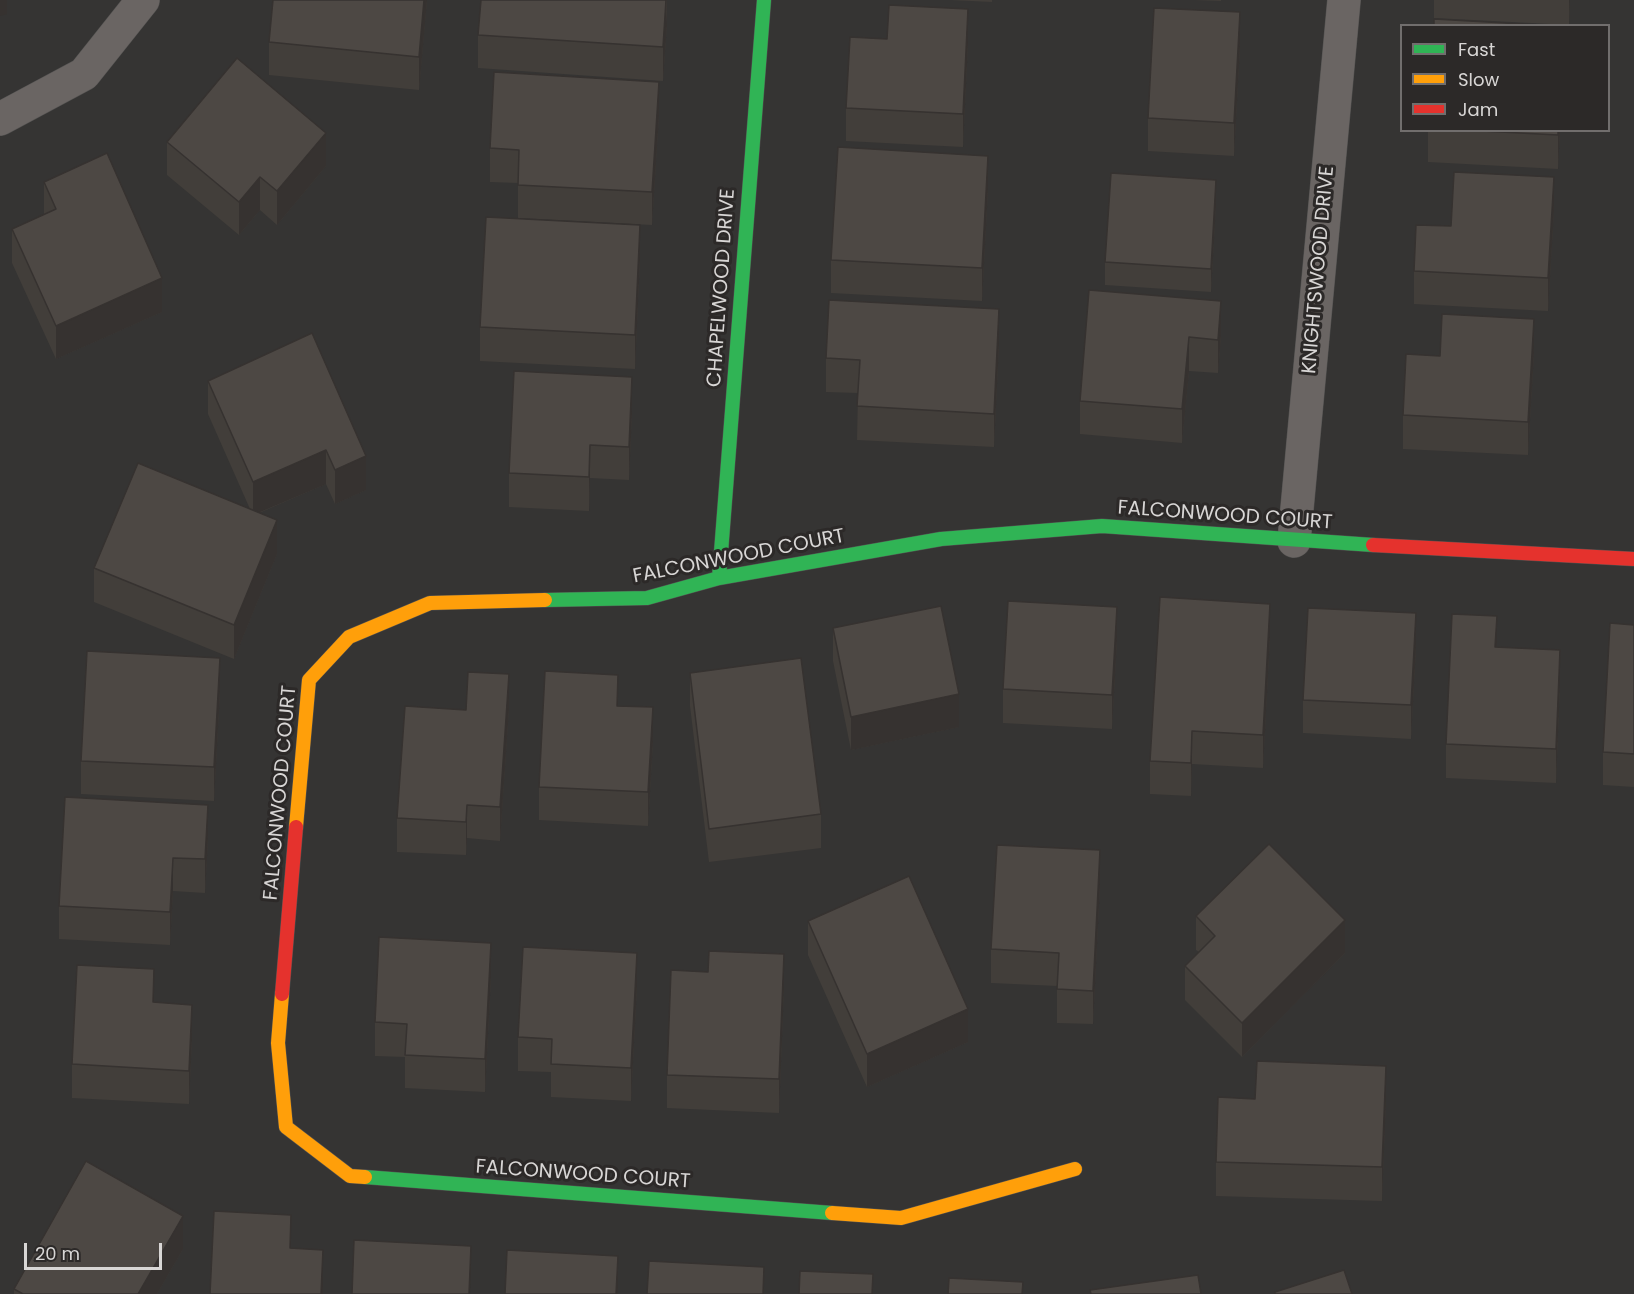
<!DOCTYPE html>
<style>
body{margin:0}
#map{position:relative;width:1634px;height:1294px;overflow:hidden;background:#353433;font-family:Poppins,sans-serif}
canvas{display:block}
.legend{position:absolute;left:1400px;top:24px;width:210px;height:108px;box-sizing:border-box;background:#2c2928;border:2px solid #716e6d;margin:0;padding:8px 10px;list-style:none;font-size:18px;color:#d8d6d5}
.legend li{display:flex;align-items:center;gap:12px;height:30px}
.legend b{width:30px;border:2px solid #716e6d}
.scale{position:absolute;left:24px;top:1243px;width:138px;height:27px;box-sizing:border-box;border:3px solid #d8d6d5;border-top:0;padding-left:8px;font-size:18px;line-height:21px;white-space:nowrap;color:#d8d6d5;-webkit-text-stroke:4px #2c2928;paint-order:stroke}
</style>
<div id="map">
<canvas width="1634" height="1294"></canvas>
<ul class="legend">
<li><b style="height:8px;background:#30b455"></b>Fast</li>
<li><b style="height:8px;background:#ff9f0a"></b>Slow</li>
<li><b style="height:8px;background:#e5322d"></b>Jam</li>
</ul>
<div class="scale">20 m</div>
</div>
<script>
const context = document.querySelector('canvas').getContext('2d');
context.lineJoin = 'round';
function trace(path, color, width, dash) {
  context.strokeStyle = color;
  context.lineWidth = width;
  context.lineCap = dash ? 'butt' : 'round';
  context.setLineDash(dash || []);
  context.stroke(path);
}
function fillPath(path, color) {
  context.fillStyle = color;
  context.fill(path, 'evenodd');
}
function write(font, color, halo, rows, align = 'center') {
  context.font = font + ' Poppins,sans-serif';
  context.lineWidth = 6;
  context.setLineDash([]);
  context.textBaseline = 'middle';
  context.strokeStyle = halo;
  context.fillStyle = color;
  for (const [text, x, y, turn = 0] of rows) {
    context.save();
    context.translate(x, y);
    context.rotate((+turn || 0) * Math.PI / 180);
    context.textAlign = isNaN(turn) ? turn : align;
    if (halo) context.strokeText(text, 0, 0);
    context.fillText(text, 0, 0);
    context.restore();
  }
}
const street = new Path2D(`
 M 0,119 L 84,74 L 143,0
 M 1294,541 L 1344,0`);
const fast = new Path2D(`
 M 719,578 L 764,0
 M 545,600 L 647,598 L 719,578 L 941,539 L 1102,526 L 1373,545
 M 365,1177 L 832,1213`);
const slow = new Path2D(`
 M 296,827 L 309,680 L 349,637 L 430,603 L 545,600
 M 282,994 L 278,1043 L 286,1127 L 350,1176 L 365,1177
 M 832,1213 L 901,1218 L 1075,1169`);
const jam = new Path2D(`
 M 1373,545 L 1634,559
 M 282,994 L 296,827`);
trace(street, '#525150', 34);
trace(fast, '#525150', 15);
trace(slow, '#525150', 15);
trace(jam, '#525150', 15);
trace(street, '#6a6563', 33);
trace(fast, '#30b455', 14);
trace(slow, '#ff9f0a', 14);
trace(jam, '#e5322d', 14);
fillPath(new Path2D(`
 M 427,0 L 419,90 L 269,75 L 269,42 Z
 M 667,0 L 667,24 L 663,81 L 478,68 L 478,35 Z
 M 950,0 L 992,0 L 992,2 Z
 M 1194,0 L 1221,0 L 1221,1 Z
 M 1434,0 L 1570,0 L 1569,25 L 1434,18 Z
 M 887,39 L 968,42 L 963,147 L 846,141 L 846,108 Z
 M 1240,46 L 1234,156 L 1148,151 L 1148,118 Z
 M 659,115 L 652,225 L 518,218 L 518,183 L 490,182 L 490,148 Z
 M 1428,130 L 1560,130 L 1558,169 L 1428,162 Z
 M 167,142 L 326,166 L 277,225 L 260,210 L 239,235 L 167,175 Z
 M 44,182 L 162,312 L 56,359 L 12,263 L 12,229 L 44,215 Z
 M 988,189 L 982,301 L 831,293 L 831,260 Z
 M 1216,204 L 1211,292 L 1105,285 L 1105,262 Z
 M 1554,210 L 1548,311 L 1414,304 L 1414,271 L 1451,226 Z
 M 640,258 L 635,369 L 480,361 L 480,327 Z
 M 1089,290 L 1221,335 L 1218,373 L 1189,371 L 1182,443 L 1080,434 L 1080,401 Z
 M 312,333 L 366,490 L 335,504 L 326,484 L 259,513 L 277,554 L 234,659 L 94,602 L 94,568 L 250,509 L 208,414 L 208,381 Z
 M 999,343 L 994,447 L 857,440 L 858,393 L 826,392 L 826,358 Z
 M 1534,352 L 1528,455 L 1403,449 L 1403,415 L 1440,356 Z
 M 632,411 L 629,480 L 590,478 L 589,511 L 509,507 L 509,473 Z
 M 1634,625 L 1634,787 L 1603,785 L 1603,752 Z
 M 833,628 L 959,727 L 851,750 L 833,661 Z
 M 1270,637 L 1263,768 L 1192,764 L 1191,796 L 1150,794 L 1150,761 Z
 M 1117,640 L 1112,729 L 1003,723 L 1003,689 Z
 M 1416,647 L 1411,739 L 1303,733 L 1303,700 Z
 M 1497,647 L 1560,683 L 1556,783 L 1446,778 L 1446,744 Z
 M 690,673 L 821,814 L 821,848 L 709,862 L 690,706 Z
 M 220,691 L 214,801 L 81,794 L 81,761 Z
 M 509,708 L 500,841 L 467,838 L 466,855 L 397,852 L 397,818 L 466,710 Z
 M 653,741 L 648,826 L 539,820 L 539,787 Z
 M 208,838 L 205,893 L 173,891 L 170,945 L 59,939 L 59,906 Z
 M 1100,884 L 1093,1024 L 1057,1023 L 1057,986 L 991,983 L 991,949 Z
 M 1196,916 L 1345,953 L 1242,1057 L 1185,1000 L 1185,966 L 1199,952 L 1196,950 Z
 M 808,921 L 968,1042 L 867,1087 L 808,955 Z
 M 491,977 L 485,1092 L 405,1088 L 405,1057 L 375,1056 L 375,1022 Z
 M 637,986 L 631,1101 L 551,1097 L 551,1072 L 518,1071 L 518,1037 Z
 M 784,987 L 779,1113 L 667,1108 L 667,1075 Z
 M 154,1003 L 192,1038 L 189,1104 L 72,1098 L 72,1064 Z
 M 1255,1099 L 1386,1099 L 1382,1201 L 1216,1196 L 1216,1162 Z
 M 183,1249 L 157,1294 L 14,1294 L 14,1289 Z`), '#423e3a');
fillPath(new Path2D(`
 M 0,0 L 7,0 L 7,14 L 0,16 Z
 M 424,0 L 427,0 L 419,90 L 419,57 Z
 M 666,0 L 667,24 L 663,81 L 663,47 Z
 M 1569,0 L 1570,0 L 1569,25 Z
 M 968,9 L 968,42 L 963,147 L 963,114 Z
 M 1240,12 L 1240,46 L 1234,156 L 1234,123 Z
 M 659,82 L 659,115 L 652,225 L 652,192 Z
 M 1558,130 L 1560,130 L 1558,169 Z
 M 326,133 L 326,166 L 277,225 L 277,191 Z
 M 988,156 L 988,189 L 982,301 L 982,268 Z
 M 260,177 L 260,210 L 239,235 L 239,202 Z
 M 1554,177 L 1554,210 L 1548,311 L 1548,278 Z
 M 1216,180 L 1216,204 L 1211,292 L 1211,269 Z
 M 640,225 L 640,258 L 635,369 L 635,335 Z
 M 162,278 L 162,312 L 56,359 L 56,326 Z
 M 1221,301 L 1221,335 L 1218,373 L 1218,340 Z
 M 999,309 L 999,343 L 994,447 L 994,414 Z
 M 1534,319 L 1534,352 L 1528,455 L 1528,422 Z
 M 1189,337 L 1189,371 L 1182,443 L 1182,409 Z
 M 632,377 L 632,411 L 629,480 L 629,447 Z
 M 590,445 L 590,478 L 589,511 L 589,477 Z
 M 326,450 L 326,484 L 253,515 L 253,482 Z
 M 366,456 L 366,490 L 335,504 L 335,470 Z
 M 277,520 L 277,554 L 234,659 L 234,625 Z
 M 1270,604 L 1270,637 L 1263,768 L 1263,735 Z
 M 1117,607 L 1117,640 L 1112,729 L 1112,695 Z
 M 1416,613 L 1416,647 L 1411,739 L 1411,705 Z
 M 1497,616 L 1497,649 L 1495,647 Z
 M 1560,650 L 1560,683 L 1556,783 L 1556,749 Z
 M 220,658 L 220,691 L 214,801 L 214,767 Z
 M 509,674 L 509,708 L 500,841 L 500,807 Z
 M 618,675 L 618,708 L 617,706 Z
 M 959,694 L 959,727 L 851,750 L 851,717 Z
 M 653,707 L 653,741 L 648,826 L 648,792 Z
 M 1192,731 L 1192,764 L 1191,796 L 1191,763 Z
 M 208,805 L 208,838 L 205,893 L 205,859 Z
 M 467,805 L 467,838 L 466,855 L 466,822 Z
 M 1100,850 L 1100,884 L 1093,1024 L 1093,991 Z
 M 173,858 L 173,891 L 170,945 L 170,912 Z
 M 1345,920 L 1345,953 L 1242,1057 L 1242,1023 Z
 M 491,943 L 491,977 L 485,1092 L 485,1059 Z
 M 637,953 L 637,986 L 631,1101 L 631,1068 Z
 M 784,954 L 784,987 L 779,1113 L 779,1079 Z
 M 154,969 L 154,1002 L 153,1002 Z
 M 192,1005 L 192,1038 L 189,1104 L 189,1071 Z
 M 968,1009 L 968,1042 L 867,1087 L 867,1054 Z
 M 1386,1066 L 1386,1099 L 1382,1201 L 1382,1167 Z
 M 291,1215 L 291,1248 L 290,1248 Z
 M 183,1216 L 183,1249 L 157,1294 L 138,1294 Z
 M 471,1246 L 470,1294 L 469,1294 Z
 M 323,1250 L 323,1294 L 321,1294 Z
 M 618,1256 L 618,1294 L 616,1294 Z`), '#363230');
const building = new Path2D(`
 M 273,0 L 424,0 L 419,57 L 269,42 Z
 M 481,0 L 666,0 L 663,47 L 478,35 Z
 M 889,5 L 968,9 L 963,114 L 846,108 L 850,37 L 887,39 Z
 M 1154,8 L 1240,12 L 1234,123 L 1148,118 Z
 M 1434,19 L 1558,26 L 1434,26 Z
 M 237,58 L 326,133 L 277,191 L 260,177 L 239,202 L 167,142 Z
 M 494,72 L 659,82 L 652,192 L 518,185 L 519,150 L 490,148 Z
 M 1463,130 L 1558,130 L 1558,135 Z
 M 838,147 L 988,156 L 982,268 L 831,260 Z
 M 107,153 L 162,278 L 56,326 L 12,229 L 56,209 L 44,182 Z
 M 1454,172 L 1554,177 L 1548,278 L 1414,271 L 1416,225 L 1451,226 Z
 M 1111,173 L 1216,180 L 1211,269 L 1105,262 Z
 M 486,217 L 640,225 L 635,335 L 480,327 Z
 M 1089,290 L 1221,301 L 1218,340 L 1189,337 L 1182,409 L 1080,401 Z
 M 829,300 L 999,309 L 994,414 L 857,406 L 860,360 L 826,358 Z
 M 1442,314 L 1534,319 L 1528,422 L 1403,415 L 1406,354 L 1440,356 Z
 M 312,333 L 366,456 L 335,470 L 326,450 L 253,482 L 208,381 Z
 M 514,371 L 632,377 L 629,447 L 590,445 L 589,477 L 509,473 Z
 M 138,463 L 277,520 L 234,625 L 94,568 Z
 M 1160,597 L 1270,604 L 1263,735 L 1192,731 L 1191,763 L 1150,761 Z
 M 1008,601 L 1117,607 L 1112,695 L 1003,689 Z
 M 941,606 L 959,694 L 851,717 L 833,628 Z
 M 1308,608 L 1416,613 L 1411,705 L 1303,700 Z
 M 1452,614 L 1497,616 L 1495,647 L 1560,650 L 1556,749 L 1446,744 Z
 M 1610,623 L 1634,625 L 1634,754 L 1603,752 Z
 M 87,651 L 220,658 L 214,767 L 81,761 Z
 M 801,658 L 821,814 L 709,829 L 690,673 Z
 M 545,671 L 618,675 L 617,706 L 653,707 L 648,792 L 539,787 Z
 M 468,672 L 509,674 L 500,807 L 467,805 L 466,822 L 397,818 L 405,706 L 466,710 Z
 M 65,797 L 208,805 L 205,859 L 173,858 L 170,912 L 59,906 Z
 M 1269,844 L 1345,920 L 1242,1023 L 1185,966 L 1215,936 L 1196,916 Z
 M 997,845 L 1100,850 L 1093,991 L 1057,989 L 1059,953 L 991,949 Z
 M 909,876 L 968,1009 L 867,1054 L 808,921 Z
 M 379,937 L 491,943 L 485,1059 L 405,1055 L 407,1024 L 375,1022 Z
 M 523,947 L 637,953 L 631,1068 L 551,1064 L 552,1039 L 518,1037 Z
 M 709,951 L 784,954 L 779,1079 L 667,1075 L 671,970 L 708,972 Z
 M 77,965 L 154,969 L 153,1002 L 192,1005 L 189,1071 L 72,1064 Z
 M 1257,1061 L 1386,1066 L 1382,1167 L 1216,1162 L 1218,1097 L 1255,1099 Z
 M 86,1161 L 183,1216 L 138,1294 L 23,1294 L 14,1289 Z
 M 214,1211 L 291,1215 L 290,1248 L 323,1250 L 321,1294 L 210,1294 Z
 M 354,1240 L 471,1246 L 469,1294 L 352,1294 Z
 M 507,1250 L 618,1256 L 616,1294 L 505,1294 Z
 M 649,1261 L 764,1267 L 763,1294 L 647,1294 Z
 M 1344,1270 L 1352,1294 L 1275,1294 L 1275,1292 Z
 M 800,1271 L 873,1274 L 872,1294 L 799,1294 Z
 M 1198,1275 L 1201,1294 L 1091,1294 L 1090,1290 Z
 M 949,1278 L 1023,1282 L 1022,1294 L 948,1294 Z`);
fillPath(building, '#4d4844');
trace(building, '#363230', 1.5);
write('20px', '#d8d6d5', '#2c2928', [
 ["KNIGHTSWOOD DRIVE",1319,270,-85],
 ["CHAPELWOOD DRIVE",722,288,-86],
 ["FALCONWOOD COURT",1225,516,4],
 ["FALCONWOOD COURT",739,557,-11],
 ["FALCONWOOD COURT",281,793,-85],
 ["FALCONWOOD COURT",583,1175,4]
]);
</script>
